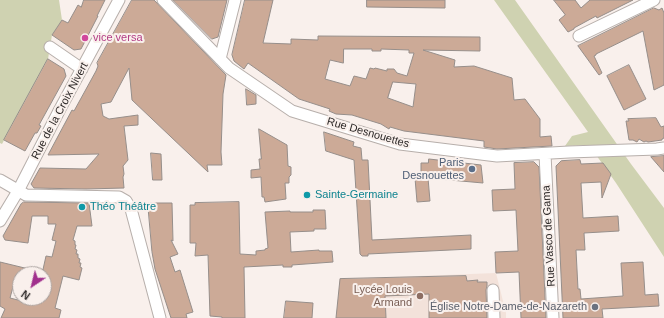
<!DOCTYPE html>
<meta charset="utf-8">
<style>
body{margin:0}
#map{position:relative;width:664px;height:318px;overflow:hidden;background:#f9f0ec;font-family:Arial,sans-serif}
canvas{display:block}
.north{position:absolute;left:12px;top:266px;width:40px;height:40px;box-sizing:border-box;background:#f9f0ec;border:1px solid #a7a09d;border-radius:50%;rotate:215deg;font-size:11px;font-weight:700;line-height:16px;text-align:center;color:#2c2827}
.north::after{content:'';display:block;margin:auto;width:14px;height:18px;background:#a1308d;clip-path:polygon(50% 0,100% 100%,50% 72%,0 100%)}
</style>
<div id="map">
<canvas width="664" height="318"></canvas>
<div class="north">N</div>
</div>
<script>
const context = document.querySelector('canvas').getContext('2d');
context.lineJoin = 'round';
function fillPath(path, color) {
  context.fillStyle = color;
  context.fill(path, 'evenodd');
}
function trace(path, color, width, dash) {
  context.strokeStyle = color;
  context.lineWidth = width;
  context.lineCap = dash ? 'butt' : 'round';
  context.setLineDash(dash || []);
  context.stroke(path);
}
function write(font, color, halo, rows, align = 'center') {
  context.font = font + ' Arial,sans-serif';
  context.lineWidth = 4;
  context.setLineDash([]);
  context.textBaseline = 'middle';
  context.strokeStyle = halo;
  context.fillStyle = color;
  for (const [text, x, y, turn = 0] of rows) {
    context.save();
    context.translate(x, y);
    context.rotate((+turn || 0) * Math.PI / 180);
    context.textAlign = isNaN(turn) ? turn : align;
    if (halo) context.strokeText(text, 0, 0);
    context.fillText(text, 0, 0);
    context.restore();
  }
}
fillPath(new Path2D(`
 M 496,273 L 506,313 L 506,318 L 336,318 L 340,279 Z`), '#f3e2da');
fillPath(new Path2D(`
 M 0,0 L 59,0 L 62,20 L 52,35 L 48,59 L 2,144 L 0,143 Z
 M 494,0 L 515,0 L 631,164 L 664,208 L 664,257 L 616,183 L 589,145 L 565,146 L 572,136 L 588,132 Z`), '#cfd2b1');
const building = new Path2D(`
 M 84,0 L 105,0 L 97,16 L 98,16 L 81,49 L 74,50 L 52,35 L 62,20 L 68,23 L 78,5 L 81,7 Z
 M 132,0 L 154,0 L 226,75 L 223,94 L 221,152 L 222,165 L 207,165 L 208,172 L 132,100 L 129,68 L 111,102 L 101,104 L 103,116 L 109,119 L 138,115 L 138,125 L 124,126 L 128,160 L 123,166 L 124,174 L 123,177 L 124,188 L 86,189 L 34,188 L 31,184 L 40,168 L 86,169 L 99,154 L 48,155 L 72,110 L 74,111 L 96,71 L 98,66 L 97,63 Z
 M 173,0 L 227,0 L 218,37 L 212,39 Z
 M 245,0 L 273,0 L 263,43 L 291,44 L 291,39 L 318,40 L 318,36 L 480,37 L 480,51 L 423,50 L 455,60 L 454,67 L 474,66 L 512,78 L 514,100 L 525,99 L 540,119 L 540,137 L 551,136 L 552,146 L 497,149 L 484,147 L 484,141 L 404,131 L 390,127 L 389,129 L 381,124 L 352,115 L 336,114 L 329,111 L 330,109 L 299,99 L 248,63 L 244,69 L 234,61 L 232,55 ZM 344,49 L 372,49 L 372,51 L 381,51 L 381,49 L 409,50 L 409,53 L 414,53 L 407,76 L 397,73 L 394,69 L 387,69 L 387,71 L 375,68 L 374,69 L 370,68 L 366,79 L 354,76 L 350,86 L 325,79 L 330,60 L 343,63 ZM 393,82 L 416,84 L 413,107 L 388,98 Z
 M 367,0 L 445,0 L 445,8 L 367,7 Z
 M 554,0 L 575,0 L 581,8 L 590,0 L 633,0 L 597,18 L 596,16 L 574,28 L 574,29 L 568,32 L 559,20 L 565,15 Z
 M 654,8 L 659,10 L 662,8 L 664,13 L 664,85 L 654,90 L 643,31 L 596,54 L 596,55 L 594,56 L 602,73 L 599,75 L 578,46 Z
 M 48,59 L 64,69 L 66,76 L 39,125 L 41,126 L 37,133 L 35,133 L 25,151 L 4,140 Z
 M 629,65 L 646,99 L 624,110 L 607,76 Z
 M 246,89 L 256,95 L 256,104 L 247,105 Z
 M 656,118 L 661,127 L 664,126 L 664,138 L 662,139 L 662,140 L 648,142 L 646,141 L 644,142 L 639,139 L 637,142 L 633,140 L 629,140 L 626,121 L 629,121 L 628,119 Z
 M 259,129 L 287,145 L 288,166 L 291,167 L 291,175 L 289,177 L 289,183 L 285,183 L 286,199 L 265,202 L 264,197 L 262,197 L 261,177 L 251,178 L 251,170 L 260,169 L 259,159 L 261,159 Z
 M 324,132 L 354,142 L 353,146 L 361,148 L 362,160 L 368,160 L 372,240 L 471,235 L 471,249 L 368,254 L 368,256 L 362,256 L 360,254 L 354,160 L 326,151 Z
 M 151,153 L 161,154 L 162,180 L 153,180 Z
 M 664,156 L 664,172 L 651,157 Z
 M 429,159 L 481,165 L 483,183 L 428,178 L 430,201 L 417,202 L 415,178 L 421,177 L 421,163 L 428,163 Z
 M 580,160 L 581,164 L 603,163 L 611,174 L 602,198 L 601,182 L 581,183 L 583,218 L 618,216 L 619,231 L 584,233 L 585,250 L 576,250 L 578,289 L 580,289 L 581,299 L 623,296 L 621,263 L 643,262 L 645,295 L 658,294 L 659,306 L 602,309 L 603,318 L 563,318 L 556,166 L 561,161 Z
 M 534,162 L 539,167 L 546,318 L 521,318 L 519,272 L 496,273 L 495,252 L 518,251 L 516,210 L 493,211 L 492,190 L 515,189 L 514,163 Z
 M 24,202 L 89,203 L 92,226 L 77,226 L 73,240 L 75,241 L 75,245 L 76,245 L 75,249 L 77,250 L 76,254 L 78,254 L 78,258 L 80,259 L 79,263 L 81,263 L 80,267 L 82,268 L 79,280 L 63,276 L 55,308 L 61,310 L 59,318 L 1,318 L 5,309 L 0,306 L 0,262 L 37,271 L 37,274 L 20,274 L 20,284 L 14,283 L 10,298 L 26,302 L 27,298 L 44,298 L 44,274 L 42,274 L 46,256 L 52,257 L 56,241 L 52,240 L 56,224 L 48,224 L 48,216 L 32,216 L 28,243 L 5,240 L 3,236 L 21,204 Z
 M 239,202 L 240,254 L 256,255 L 256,251 L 265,250 L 265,249 L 268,248 L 265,212 L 290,211 L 290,212 L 313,212 L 313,210 L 325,210 L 326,229 L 314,229 L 314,231 L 290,232 L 291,252 L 319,250 L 319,251 L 332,251 L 333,262 L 292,265 L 292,267 L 283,267 L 283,265 L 244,267 L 245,318 L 222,318 L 222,317 L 210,316 L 208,255 L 195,256 L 196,243 L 190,243 L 190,205 L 195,205 L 195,203 Z
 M 148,203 L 172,203 L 173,241 L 171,240 L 178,254 L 170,257 L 175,272 L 180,270 L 193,312 L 186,314 L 187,318 L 171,318 L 155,269 L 152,252 Z
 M 466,276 L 467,281 L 478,280 L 477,282 L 487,282 L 487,286 L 486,290 L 487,318 L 429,318 L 429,294 L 385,296 L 386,318 L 336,318 L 340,279 Z
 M 286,301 L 313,303 L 312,318 L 284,318 Z`);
fillPath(building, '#ccaa97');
trace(building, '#968e8a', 1);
const minor = new Path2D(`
 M 163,0 L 229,68 L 292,111 L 400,144 L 497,156 L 569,152 L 657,149 L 664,148
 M 579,36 L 654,0
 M 50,47 L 82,69
 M 220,59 L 235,0
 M 545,154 L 553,318
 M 0,180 L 26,195 L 119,197 L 126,201 L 131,209 L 160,318
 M 0,221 L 18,191 L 60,109 L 119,0
 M 493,290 L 494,318`);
trace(minor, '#b7afab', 13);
trace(minor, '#fff', 11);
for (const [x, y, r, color] of [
 [85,38,4,"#d1479c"],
 [472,169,4,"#5c6f8a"],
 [307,195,4,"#0f9aa8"],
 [82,207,4,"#0f9aa8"],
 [420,296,4,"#8d6e63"],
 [595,307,4,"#6b7280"]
]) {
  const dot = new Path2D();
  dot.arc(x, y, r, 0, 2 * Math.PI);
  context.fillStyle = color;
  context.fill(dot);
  trace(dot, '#f9f0ec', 1.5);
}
write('11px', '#b23c85', '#f9f0ec', [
 ["vice versa",93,38]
], 'left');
write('11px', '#2c2827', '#f9f0ec', [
 ["Rue de la Croix Nivert",60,111,-62],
 ["Rue Desnouettes",368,133,16],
 ["Rue Vasco de Gama",549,236,-93]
]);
write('11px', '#4e5e75', '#f9f0ec', [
 ["Paris",464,163],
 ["Desnouettes",464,176]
], 'right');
write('11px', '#0d838f', '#f9f0ec', [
 ["Sainte-Germaine",315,195],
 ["Théo Théâtre",90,207]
], 'left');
write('11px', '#785e54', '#f9f0ec', [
 ["Lycée Louis",412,290],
 ["Armand",412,303]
], 'right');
write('11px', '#5b616d', '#f9f0ec', [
 ["Église Notre-Dame-de-Nazareth",587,307]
], 'right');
</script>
